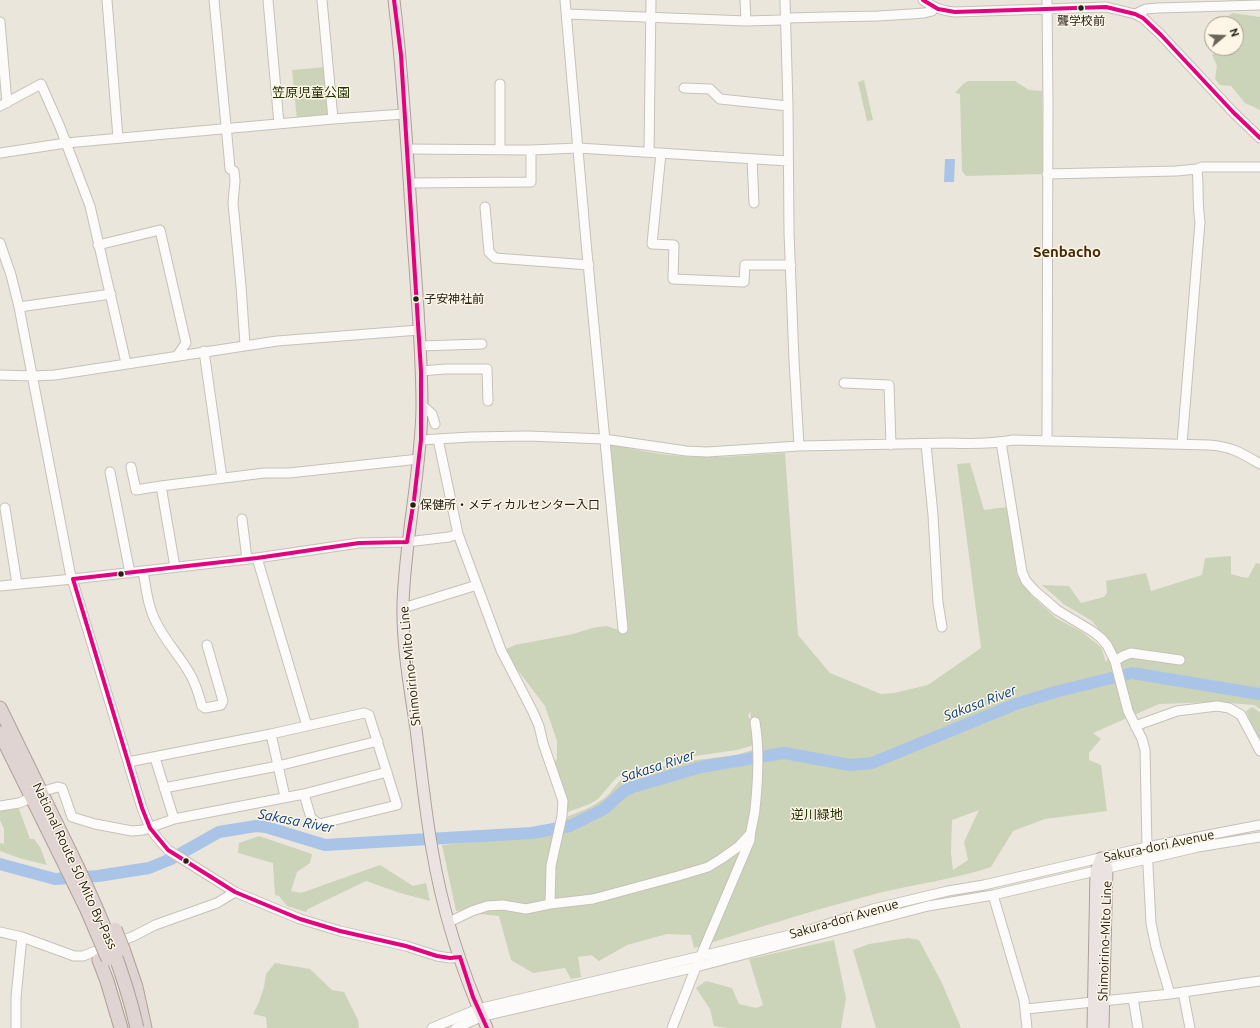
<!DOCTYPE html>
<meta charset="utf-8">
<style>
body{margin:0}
#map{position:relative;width:1260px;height:1028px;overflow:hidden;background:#ebe6db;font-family:Ubuntu,sans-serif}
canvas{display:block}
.north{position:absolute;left:1204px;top:16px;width:40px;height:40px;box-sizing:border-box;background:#fdf5e5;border:1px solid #a6a093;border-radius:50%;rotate:71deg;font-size:11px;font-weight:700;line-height:16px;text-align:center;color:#232018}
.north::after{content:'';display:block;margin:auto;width:14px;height:18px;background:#69655c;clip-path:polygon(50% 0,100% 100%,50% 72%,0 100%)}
</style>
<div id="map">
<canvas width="1260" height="1028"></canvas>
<div class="north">N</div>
</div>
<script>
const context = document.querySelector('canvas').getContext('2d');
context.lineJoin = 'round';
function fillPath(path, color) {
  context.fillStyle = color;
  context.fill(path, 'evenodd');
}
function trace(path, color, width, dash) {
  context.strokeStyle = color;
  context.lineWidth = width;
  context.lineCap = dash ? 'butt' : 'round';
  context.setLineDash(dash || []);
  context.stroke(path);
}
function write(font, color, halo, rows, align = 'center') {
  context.font = font + ' Ubuntu,"Noto Sans JP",sans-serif';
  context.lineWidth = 3;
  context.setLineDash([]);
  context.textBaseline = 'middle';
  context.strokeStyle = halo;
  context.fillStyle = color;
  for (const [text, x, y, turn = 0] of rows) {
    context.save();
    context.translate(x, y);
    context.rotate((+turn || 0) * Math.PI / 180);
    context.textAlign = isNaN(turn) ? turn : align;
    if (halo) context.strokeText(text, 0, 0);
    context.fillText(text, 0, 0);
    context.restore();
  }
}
fillPath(new Path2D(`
 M 1233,13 L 1260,17 L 1260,110 L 1245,103 L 1231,86 L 1220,85 L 1215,79 L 1217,66 L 1212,55 L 1219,48 L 1236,48 L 1236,24 L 1217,23 Z
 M 326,67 L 331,116 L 297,120 L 292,70 Z
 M 864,80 L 873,120 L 867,121 L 858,82 Z
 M 968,81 L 1015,81 L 1029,90 L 1042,91 L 1043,174 L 966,176 L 962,171 L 960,94 L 955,93 L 963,84 Z
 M 609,443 C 642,452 677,458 710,457 C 735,457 760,454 785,453 L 798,635 L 830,673 L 881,694 L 894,693 L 928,685 L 981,648 L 957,464 L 970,463 L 984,510 L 1007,507 L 1017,576 L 1032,596 L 1056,618 L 1082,632 L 1101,647 L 1106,662 L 1111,653 L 1115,650 L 1108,640 L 1096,629 L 1097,627 L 1092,621 L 1065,605 L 1042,585 L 1069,586 L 1081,603 L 1104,597 L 1107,593 L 1106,581 L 1146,573 L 1151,591 L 1202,575 L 1205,558 L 1231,556 L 1231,574 L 1242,577 L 1248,578 L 1256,563 L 1260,564 L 1260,709 L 1254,705 L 1216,702 L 1159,704 L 1093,733 L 1101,739 L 1089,753 L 1089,760 L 1101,765 L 1107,811 L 1045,819 L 1013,831 L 991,867 C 953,880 913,884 875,894 C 814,910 754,929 694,948 L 691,935 L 667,934 L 627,945 L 599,961 L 591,955 L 578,957 L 581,977 L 571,979 L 565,968 L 533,973 L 511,960 L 499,916 L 480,914 L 478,909 L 456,911 L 442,845 L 561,833 L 564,818 C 579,812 594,807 607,796 C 614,789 618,781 627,775 L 679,762 L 737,755 L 755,749 L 750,711 L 748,716 L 751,720 L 754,745 L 737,750 L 681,758 L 626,771 L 616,778 L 598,799 L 590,804 L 568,812 L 565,811 L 553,764 L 557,759 L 557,741 L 545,706 L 510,660 L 504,650 L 515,645 L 573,634 L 592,628 L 607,626 L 624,632 ZM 979,810 L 964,842 L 968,860 L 953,870 L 951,853 L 952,820 Z
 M 1252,707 L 1260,712 L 1260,740 L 1259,741 L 1246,711 Z
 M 0,809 L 19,809 L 30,839 L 34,839 L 40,847 L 47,865 L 19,858 L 0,851 L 0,843 L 4,844 L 4,829 L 0,820 Z
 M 259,836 L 312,854 L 310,863 L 297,872 L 291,891 L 301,893 L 380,865 L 413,886 L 426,883 L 430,901 L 400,893 L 366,881 L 308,909 L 306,912 L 287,906 L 279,896 L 275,895 L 273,863 L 238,853 L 239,843 Z
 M 908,938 L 919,940 L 942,983 L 961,1028 L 876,1028 L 853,950 L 869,944 Z
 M 834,940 L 846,998 L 841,1028 L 727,1028 L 714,1026 L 710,1009 L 696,988 L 706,981 L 732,988 L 739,1004 L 756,1008 L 763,1005 L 749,959 Z
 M 275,963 L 310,969 L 332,990 L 344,992 L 358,1020 L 359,1028 L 267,1028 L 266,1017 L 253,1014 L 259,1002 L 264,987 L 266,974 Z`), '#cbd4b8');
fillPath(new Path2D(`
 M 945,159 L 955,159 L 954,182 L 944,182 Z`), '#a9c4e6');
trace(new Path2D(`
 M 0,864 L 55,879 L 98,876 L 149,868 L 171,859 L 219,832 L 256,826 L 266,827 L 325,845 L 532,833 L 570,826 L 604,809 L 624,791 L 633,787 L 701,767 L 784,753 L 850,765 L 872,763 L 1016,704 L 1055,692 L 1132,673 L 1260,694`), '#a9c4e6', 12);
const minor = new Path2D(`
 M 107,0 L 118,138
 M 214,0 L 229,157 L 230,169 L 234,171 L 235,181 L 233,203 L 241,286 L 245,345
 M 268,0 L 279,124
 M 322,0 L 333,119
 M 565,0 L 586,242 L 623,629
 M 745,0 L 746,21
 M 785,0 L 788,106 L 789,232 L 794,360 L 799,446
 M 923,0 C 933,8 942,11 955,12 L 1106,7 L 1135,14 L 1143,18 L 1161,35 L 1233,112 L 1260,138
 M 1047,0 L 1048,104 L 1047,440
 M 567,14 L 746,21 L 781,20 L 789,18 L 827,17 L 878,16 L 911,14 L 924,13 L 932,11 L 934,8
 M 1135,14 L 1146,9 L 1159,8 L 1260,5
 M 0,22 L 7,103
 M 500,84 L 500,149
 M 684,88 L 710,89 L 720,99 L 788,106
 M 0,106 L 41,84 L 60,127 L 90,206 L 126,363
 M 407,149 L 531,150 L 578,148 L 788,161
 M 649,152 L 651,0
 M 0,153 L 66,143 L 333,119 L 404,114
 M 661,153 L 652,244 L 674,245 L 673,279 L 744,282 L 745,265 L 791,265
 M 752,159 L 754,203
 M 1047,174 L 1176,171 L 1197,169 L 1202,167 L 1260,167
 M 409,183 L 531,182 L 531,150
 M 485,207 L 489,252 L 495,258 L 589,265
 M 0,243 L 11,275 L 19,307 L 70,572 L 142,808 L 150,828 L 155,835 L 168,850 L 235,892 L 300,919 L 340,931 L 406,946 L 437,956 L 450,958 L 460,957
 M 98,245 L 160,230 L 186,343 L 177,356
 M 19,307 L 111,294
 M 420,346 L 482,344
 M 204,351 L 222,478
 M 421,371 L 446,369 L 487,369 L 488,401
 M 0,375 L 33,376 L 55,375 L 277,341 L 419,330
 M 844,383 L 889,385 L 891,445
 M 422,405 L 432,414 L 435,424
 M 438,439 L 458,534 L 501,650 L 533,712 L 539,726 L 543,743 L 563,801 L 562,816 L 551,866 L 550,904
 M 421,440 L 470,437 L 528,436 L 604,439 L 686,451 L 707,452 L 799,446 L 948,443 C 970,444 992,444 1013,440 L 1209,445 C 1230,446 1242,453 1260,464
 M 1001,442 L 1022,572 L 1026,581 L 1035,591 L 1057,610 L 1092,631 L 1101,638 L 1107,645 L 1115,661 L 1128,711 L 1142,739 L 1145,750 L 1147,847 L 1151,923 L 1156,947 L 1170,994
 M 926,444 L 933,515 L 938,603 L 942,627
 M 1182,444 L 1200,222 C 1197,204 1199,187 1197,169
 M 131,467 L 136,490 L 161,486 L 264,473 L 289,473 L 419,459
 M 110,472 L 130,573
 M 161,486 L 175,567
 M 5,508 L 17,584
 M 242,519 L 247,559
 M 257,558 L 307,726
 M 143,571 C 146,588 148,607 156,622 C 165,641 180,656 190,674 C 196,684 199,695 202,706 L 205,708 L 221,705 L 223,701 L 207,645
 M 0,586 L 73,579 L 257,558 L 359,543 L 407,542 L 449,537 L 458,534
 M 403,608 L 477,585
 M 1115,661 L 1123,656 L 1131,653 L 1180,660
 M 1135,726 L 1177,711 L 1217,706 L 1229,708 L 1241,715 L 1260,751
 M 271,734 L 285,797
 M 155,758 L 174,819
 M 128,762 L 271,734 L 364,713 L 369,715 L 397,805 L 319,824 L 311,818 L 304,794
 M 164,788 L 278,766 L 378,741
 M 47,790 L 58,787 L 62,788 L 72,817 L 95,824 L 132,831 L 143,830 L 174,819 L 304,794 L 387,772
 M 0,806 L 19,803 L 26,800
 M 993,895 L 1024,1000 L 1027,1028
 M 449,922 L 472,911 L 487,906 L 503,905 L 526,909 L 550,904 L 593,899 L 678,876 L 708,867 L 721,859 L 738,847 L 750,834
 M 0,932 L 22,937 L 74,956 L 83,956 L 134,936 L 155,925 L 217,903 L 235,892
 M 1183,992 L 1190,1028
 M 1133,998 L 1138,1028
 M 1026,1009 L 1170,994 L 1260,981
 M 16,1028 L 16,997 L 22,937
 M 432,1028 L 478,1009 L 807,931 L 873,909 L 948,891 L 984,885 L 1147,847 L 1260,825
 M 456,1028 L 481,1017 L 493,1014 L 696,967 L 928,906 L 993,895 L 1198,847 L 1260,837
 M 672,1028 L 696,967 L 750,840 C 750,830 754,820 755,809 C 758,781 760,751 755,722`);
const major = new Path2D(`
 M 394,0 C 403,74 407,149 412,224 C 416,285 422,346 422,407 C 421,473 405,538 403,604 C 402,646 410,688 416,729 C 421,769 425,809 432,849 C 442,909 462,972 487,1028
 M 1101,858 L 1107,868 L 1103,1028
 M 1093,1028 L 1096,871 L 1101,858`);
const highway = new Path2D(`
 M 0,708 L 77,866
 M 0,733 L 67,869
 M 123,949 L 136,987 L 145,1028
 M 99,960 L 107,981 L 121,1028`);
trace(minor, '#c6c1b9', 11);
trace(major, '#ada099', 13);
trace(highway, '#ada099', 15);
trace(minor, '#fcfbfa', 9);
trace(major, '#ebe3e1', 11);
trace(highway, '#dfd4d2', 13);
const highwayBridge = new Path2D(`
 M 77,866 C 102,919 124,971 137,1028
 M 67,869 L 87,910 L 108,959
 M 115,929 L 123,949`);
trace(highwayBridge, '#ada099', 15, []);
trace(highwayBridge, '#dfd4d2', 13);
trace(new Path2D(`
 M 394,0 L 401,55 L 421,371 L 421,440 L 414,500 L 407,542
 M 923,0 L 938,9 L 955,12 L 1106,7 L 1135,14 L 1143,18 L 1161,35 L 1233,112 L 1260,138
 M 73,579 L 142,808 L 150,828 L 168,850 L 235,892 L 300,919 L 340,931 L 406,946 L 437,956 L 450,958 L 460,957
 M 73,579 L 257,558 L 359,543 L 407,542
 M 460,957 L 473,997 L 487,1028`), '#e5007d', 4);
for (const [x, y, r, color] of [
 [1081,8,3.5,"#232018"],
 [416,299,3.5,"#232018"],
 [413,505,3.5,"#232018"],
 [121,574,3.5,"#232018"],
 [186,861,3.5,"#232018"]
]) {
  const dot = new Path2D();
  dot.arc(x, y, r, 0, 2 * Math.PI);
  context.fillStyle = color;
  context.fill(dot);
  trace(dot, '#fdf5e5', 1.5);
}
write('12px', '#232018', '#fdf5e5', [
 ["聾学校前",1081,21,"center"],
 ["子安神社前",424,299],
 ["保健所・メディカルセンター入口",420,505]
], 'left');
write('13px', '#203205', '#fdf5e5', [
 ["笠原児童公園",311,93],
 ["逆川緑地",817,815]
]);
write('13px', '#232018', '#fdf5e5', [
 ["Shimoirino-Mito Line",410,666,-96],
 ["Sakura-dori Avenue",1159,846,-12],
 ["National Route 50 Mito By-Pass",75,866,65],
 ["Sakura-dori Avenue",844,919,-16],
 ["Shimoirino-Mito Line",1105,941,-88]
]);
write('italic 14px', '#083e7d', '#fdf5e5', [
 ["Sakasa River",980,703,-21],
 ["Sakasa River",658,766,-18],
 ["Sakasa River",296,821,11]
]);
write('bold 15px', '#442a08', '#fdf5e5', [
 ["Senbacho",1067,252]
]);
</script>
